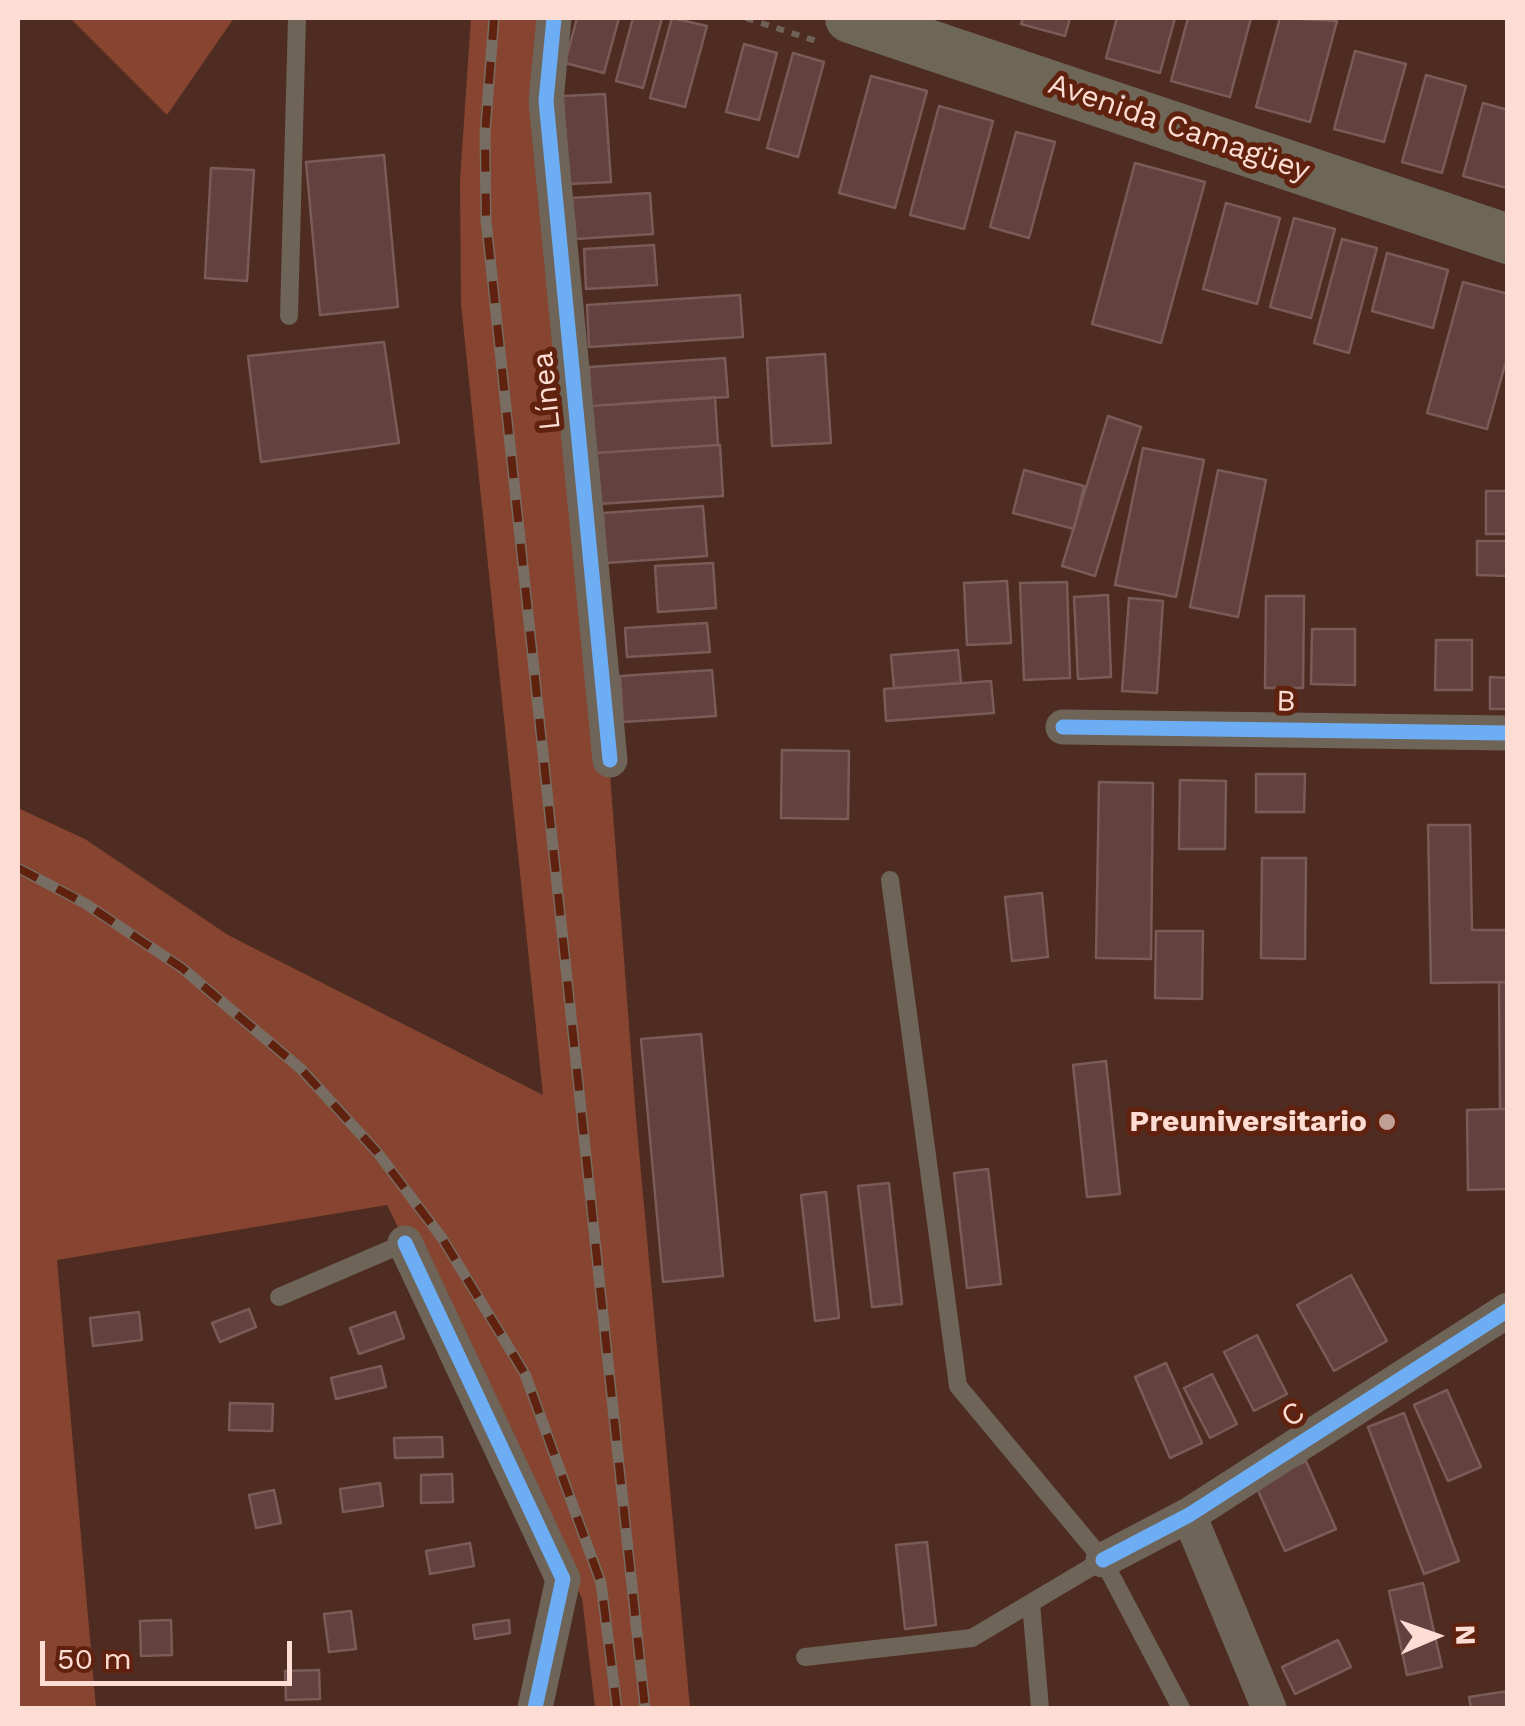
<!DOCTYPE html>
<meta charset="utf-8">
<style>
body{margin:0}
#map{position:relative;width:1525px;height:1726px;overflow:hidden;background:#4e2c21;font-family:"Work Sans",sans-serif}
canvas{display:block}
.frame{position:absolute;inset:0;border:20px solid #fdddd3;pointer-events:none}
.north{position:absolute;left:1385px;top:1586px;width:100px;height:100px;-webkit-text-stroke:8px #60220f;paint-order:stroke;rotate:88deg;font-size:28px;font-weight:700;line-height:40px;text-align:center;color:#fdddd3}
.north::after{content:'';display:block;margin:auto;width:35px;height:45px;background:#fdddd3;clip-path:polygon(50% 0,100% 100%,50% 72%,0 100%)}
.scale{position:absolute;left:40px;top:1641px;width:252px;height:45px;box-sizing:border-box;border:5px solid #fdddd3;border-top:0;padding-left:12px;font-size:30px;line-height:35px;white-space:nowrap;color:#fdddd3;-webkit-text-stroke:8px #60220f;paint-order:stroke}
</style>
<div id="map">
<canvas width="1525" height="1726"></canvas>
<div class="frame"></div>
<div class="north">N</div>
<div class="scale">50 m</div>
</div>
<script>
const context = document.querySelector('canvas').getContext('2d');
context.lineJoin = 'round';
function fillPath(path, color) {
  context.fillStyle = color;
  context.fill(path, 'evenodd');
}
function trace(path, color, width, dash) {
  context.strokeStyle = color;
  context.lineWidth = width;
  context.lineCap = dash ? 'butt' : 'round';
  context.setLineDash(dash || []);
  context.stroke(path);
}
function write(font, color, halo, rows, align = 'center') {
  context.font = font + ' "Work Sans",sans-serif';
  context.lineWidth = 10;
  context.setLineDash([]);
  context.textBaseline = 'middle';
  context.strokeStyle = halo;
  context.fillStyle = color;
  for (const [text, x, y, turn = 0] of rows) {
    context.save();
    context.translate(x, y);
    context.rotate((+turn || 0) * Math.PI / 180);
    context.textAlign = isNaN(turn) ? turn : align;
    if (halo) context.strokeText(text, 0, 0);
    context.fillText(text, 0, 0);
    context.restore();
  }
}
fillPath(new Path2D(`
 M 70,18 L 234,18 L 167,115 Z
 M 471,18 L 553,18 L 636,1118 L 690,1708 L 595,1708 L 582,1598 L 387,1205 L 57,1260 L 96,1708 L 18,1708 L 18,808 L 85,839 L 228,935 L 543,1095 L 461,304 L 460,180 Z`), '#874430');
const building = new Path2D(`
 M 577,18 L 619,18 L 604,73 L 565,63 Z
 M 633,18 L 662,18 L 643,88 L 616,81 Z
 M 672,18 L 707,26 L 685,107 L 650,98 Z
 M 1023,18 L 1070,18 L 1065,36 L 1021,24 Z
 M 1117,18 L 1175,18 L 1160,73 L 1106,58 Z
 M 1188,18 L 1251,18 L 1230,97 L 1171,81 Z
 M 1280,18 L 1337,21 L 1310,122 L 1256,107 Z
 M 744,44 L 777,53 L 759,120 L 726,112 Z
 M 1355,51 L 1406,64 L 1384,142 L 1334,129 Z
 M 793,53 L 824,62 L 798,157 L 767,148 Z
 M 1426,75 L 1466,86 L 1442,173 L 1402,162 Z
 M 871,76 L 927,91 L 895,208 L 839,193 Z
 M 605,94 L 611,182 L 569,184 L 563,96 Z
 M 1483,103 L 1508,110 L 1507,188 L 1463,176 Z
 M 939,106 L 993,121 L 964,229 L 910,215 Z
 M 1016,132 L 1055,142 L 1029,238 L 990,227 Z
 M 384,155 L 398,307 L 320,315 L 306,162 Z
 M 1135,163 L 1205,182 L 1161,343 L 1092,324 Z
 M 211,168 L 254,170 L 247,281 L 205,278 Z
 M 650,193 L 653,234 L 576,239 L 572,198 Z
 M 1226,203 L 1280,218 L 1257,304 L 1203,289 Z
 M 1294,218 L 1335,229 L 1311,318 L 1270,307 Z
 M 1342,239 L 1377,248 L 1349,353 L 1314,343 Z
 M 654,245 L 657,285 L 586,289 L 584,249 Z
 M 1387,253 L 1448,270 L 1433,328 L 1372,311 Z
 M 1463,282 L 1508,294 L 1508,354 L 1487,429 L 1427,413 Z
 M 740,295 L 743,337 L 589,347 L 587,305 Z
 M 384,342 L 399,443 L 261,462 L 248,356 Z
 M 825,354 L 831,443 L 772,446 L 767,358 Z
 M 725,358 L 728,397 L 591,406 L 589,367 Z
 M 715,397 L 718,445 L 595,453 L 591,406 Z
 M 1108,416 L 1141,427 L 1095,576 L 1062,566 Z
 M 720,445 L 723,496 L 598,504 L 595,453 Z
 M 1143,448 L 1204,460 L 1176,597 L 1115,585 Z
 M 1024,470 L 1084,486 L 1074,529 L 1013,513 Z
 M 1218,470 L 1266,480 L 1238,617 L 1190,607 Z
 M 1486,491 L 1508,491 L 1508,534 L 1486,534 Z
 M 703,506 L 707,556 L 606,563 L 603,513 Z
 M 1477,541 L 1508,541 L 1508,576 L 1477,575 Z
 M 713,563 L 716,608 L 658,612 L 655,566 Z
 M 1007,581 L 1011,643 L 967,645 L 964,583 Z
 M 1067,582 L 1070,678 L 1024,680 L 1020,583 Z
 M 1108,595 L 1111,677 L 1078,679 L 1074,597 Z
 M 1266,596 L 1304,596 L 1303,688 L 1265,688 Z
 M 1129,598 L 1163,601 L 1157,693 L 1122,691 Z
 M 707,623 L 710,652 L 627,657 L 625,628 Z
 M 1312,629 L 1355,629 L 1355,685 L 1311,684 Z
 M 1436,640 L 1472,640 L 1472,690 L 1435,690 Z
 M 958,650 L 961,683 L 894,688 L 891,655 Z
 M 712,670 L 716,716 L 623,722 L 620,676 Z
 M 1490,677 L 1508,678 L 1508,709 L 1490,709 Z
 M 991,681 L 994,713 L 886,721 L 884,689 Z
 M 782,750 L 849,751 L 848,819 L 781,818 Z
 M 1256,774 L 1305,774 L 1304,812 L 1256,812 Z
 M 1180,780 L 1226,781 L 1225,849 L 1179,849 Z
 M 1099,782 L 1153,783 L 1151,959 L 1096,958 Z
 M 1428,825 L 1470,825 L 1472,930 L 1508,930 L 1508,982 L 1431,983 Z
 M 1262,858 L 1306,858 L 1305,959 L 1261,958 Z
 M 1042,893 L 1048,957 L 1012,961 L 1005,897 Z
 M 1156,931 L 1203,931 L 1202,999 L 1155,998 Z
 M 1499,982 L 1508,982 L 1508,1109 L 1500,1109 Z
 M 701,1034 L 723,1276 L 663,1282 L 641,1039 Z
 M 1106,1061 L 1120,1194 L 1087,1197 L 1073,1065 Z
 M 1500,1109 L 1508,1109 L 1508,1189 L 1468,1190 L 1467,1110 Z
 M 988,1169 L 1001,1284 L 967,1288 L 954,1173 Z
 M 889,1183 L 902,1304 L 872,1307 L 858,1186 Z
 M 826,1192 L 839,1318 L 815,1321 L 801,1195 Z
 M 1351,1275 L 1387,1341 L 1334,1371 L 1297,1305 Z
 M 249,1309 L 256,1327 L 220,1342 L 212,1323 Z
 M 139,1312 L 142,1340 L 93,1346 L 90,1318 Z
 M 395,1312 L 404,1338 L 359,1354 L 350,1328 Z
 M 1257,1335 L 1287,1394 L 1254,1411 L 1224,1352 Z
 M 1166,1363 L 1202,1443 L 1170,1458 L 1135,1377 Z
 M 381,1366 L 386,1387 L 336,1399 L 331,1378 Z
 M 1212,1374 L 1237,1424 L 1210,1438 L 1184,1388 Z
 M 1447,1390 L 1481,1467 L 1448,1481 L 1414,1405 Z
 M 230,1403 L 273,1404 L 272,1431 L 229,1430 Z
 M 1404,1413 L 1459,1561 L 1424,1574 L 1368,1427 Z
 M 442,1437 L 443,1457 L 395,1458 L 394,1438 Z
 M 1306,1461 L 1336,1529 L 1285,1551 L 1255,1484 Z
 M 452,1474 L 453,1502 L 421,1503 L 421,1475 Z
 M 380,1483 L 383,1506 L 343,1512 L 340,1489 Z
 M 274,1490 L 281,1523 L 256,1528 L 249,1495 Z
 M 927,1542 L 936,1625 L 905,1629 L 896,1545 Z
 M 470,1543 L 474,1566 L 430,1574 L 426,1551 Z
 M 1423,1583 L 1442,1667 L 1407,1675 L 1389,1591 Z
 M 351,1611 L 356,1649 L 329,1652 L 324,1614 Z
 M 171,1620 L 172,1655 L 141,1656 L 140,1621 Z
 M 509,1620 L 510,1633 L 475,1639 L 473,1625 Z
 M 1338,1640 L 1351,1667 L 1295,1694 L 1282,1667 Z
 M 319,1670 L 320,1699 L 286,1700 L 285,1671 Z
 M 1508,1691 L 1508,1708 L 1471,1708 L 1469,1697 Z`);
fillPath(building, '#63413e');
trace(building, '#795b57', 2.5);
trace(new Path2D(`
 M 746,18 L 816,41`), '#6f6257', 6, [8, 8]);
trace(new Path2D(`
 M 289,316 L 297,18
 M 890,880 L 958,1386 L 1103,1560
 M 279,1297 L 405,1243
 M 1031,1603 L 1040,1708
 M 805,1657 L 972,1638 L 1103,1560 L 1181,1708`), '#6e6458', 18);
trace(new Path2D(`
 M 554,18 L 546,101 L 610,760
 M 1063,727 L 1508,733
 M 405,1243 L 563,1579 L 535,1708
 M 1189,1515 L 1269,1708
 M 1103,1560 L 1189,1515 L 1508,1310`), '#6e6458', 35);
trace(new Path2D(`
 M 850,18 L 1508,239`), '#6e6656', 50);
const rail = new Path2D(`
 M 494,18 L 485,134 L 486,220 L 645,1708
 M 18,868 L 86,904 L 182,968 L 301,1069 L 377,1152 L 442,1238 L 525,1374 L 601,1583 L 617,1708`);
trace(rail, '#786d62', 11);
trace(rail, '#60220f', 8, [22]);
trace(new Path2D(`
 M 554,18 L 546,101 L 610,760
 M 1063,727 L 1508,733
 M 405,1243 L 563,1579 L 535,1708
 M 1103,1560 L 1189,1515 L 1508,1310`), '#6dadf4', 15);
for (const [x, y, r, color] of [
 [1387,1122,10,"#c09f95"]
]) {
  const dot = new Path2D();
  dot.arc(x, y, r, 0, 2 * Math.PI);
  context.fillStyle = color;
  context.fill(dot);
  trace(dot, '#60220f', 4);
}
write('30px', '#fdddd3', '#60220f', [
 ["Avenida Camagüey",1179,128,19],
 ["Línea",547,391,-96],
 ["B",1286,702,1],
 ["C",1293,1415,-33]
]);
write('bold 30px', '#fdddd3', '#60220f', [
 ["Preuniversitario",1367,1122]
], 'right');
</script>
